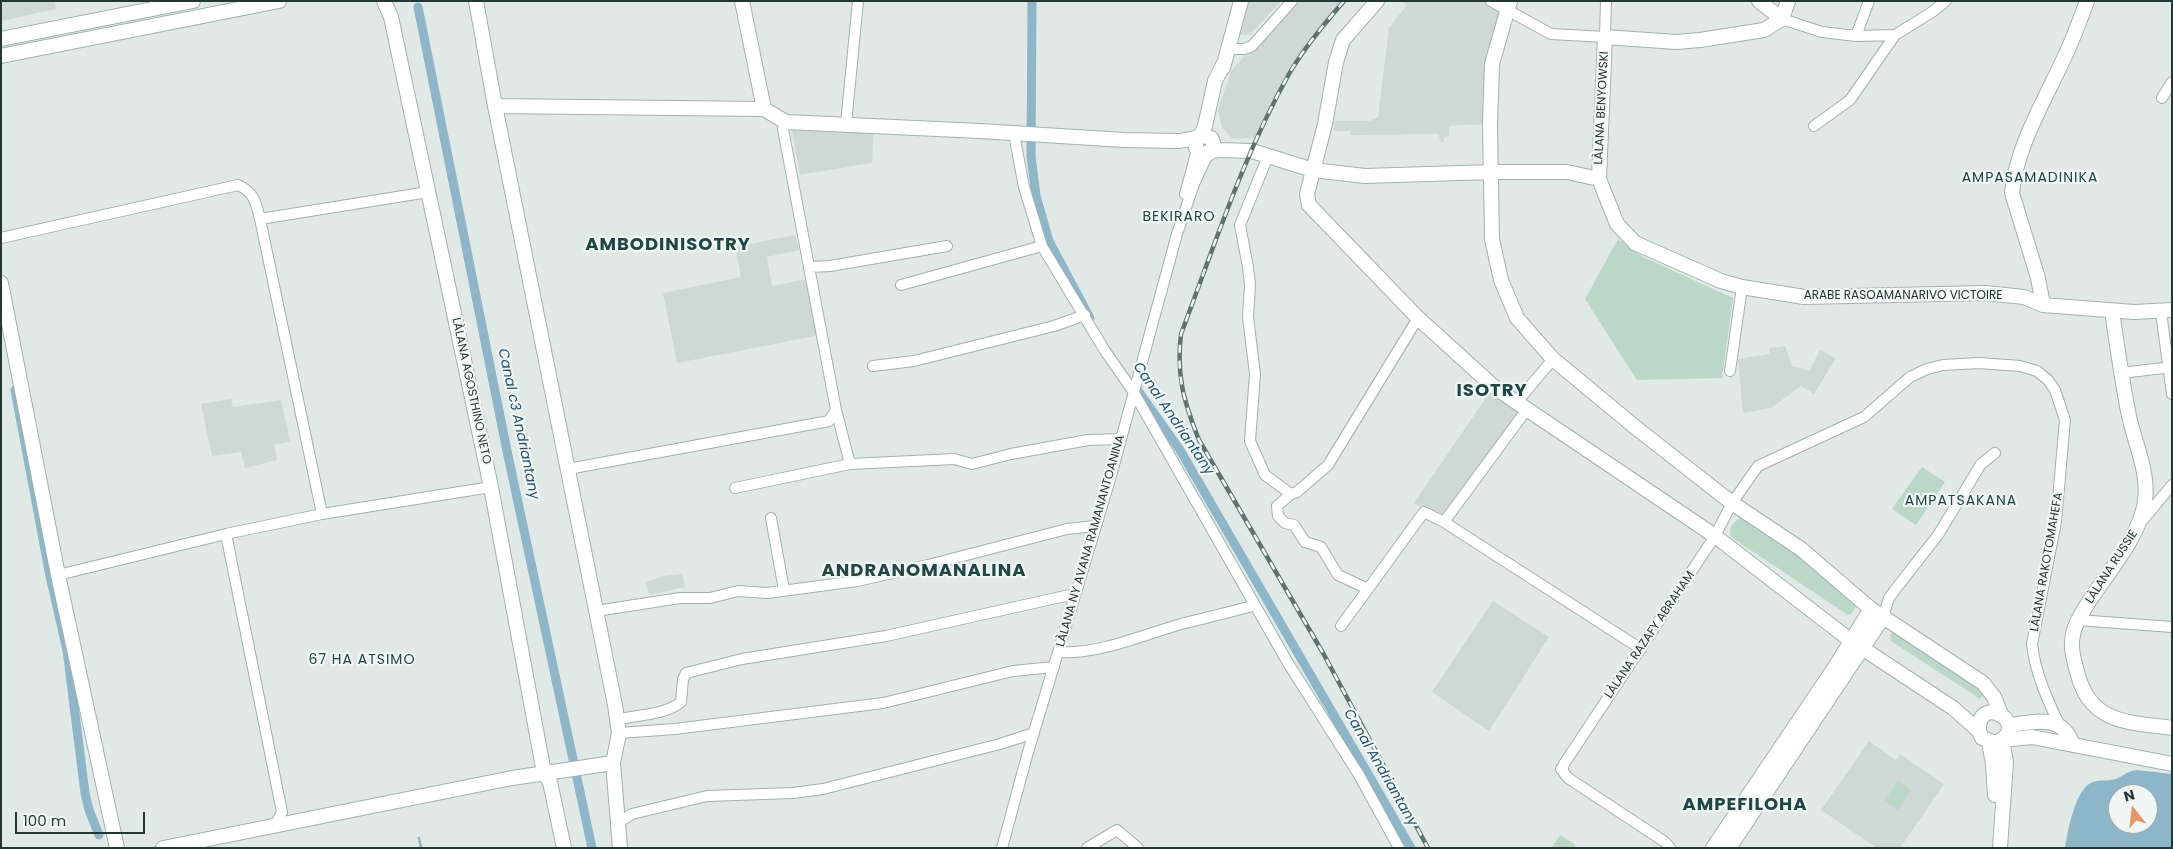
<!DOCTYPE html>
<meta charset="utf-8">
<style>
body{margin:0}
#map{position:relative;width:2173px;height:849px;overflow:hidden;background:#e0e9e6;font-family:Poppins,sans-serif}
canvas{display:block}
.frame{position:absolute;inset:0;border:2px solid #233735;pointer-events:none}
.north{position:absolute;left:2108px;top:784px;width:50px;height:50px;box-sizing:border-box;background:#f0f6f4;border:1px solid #9eaaa8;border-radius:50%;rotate:344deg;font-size:14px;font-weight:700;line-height:20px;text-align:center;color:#233735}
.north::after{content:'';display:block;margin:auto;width:18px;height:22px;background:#e29765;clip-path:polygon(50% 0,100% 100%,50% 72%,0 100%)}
.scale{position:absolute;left:15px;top:812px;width:130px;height:22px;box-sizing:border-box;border:2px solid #233735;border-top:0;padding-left:6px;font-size:15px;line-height:18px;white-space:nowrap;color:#233735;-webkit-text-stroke:4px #f0f6f4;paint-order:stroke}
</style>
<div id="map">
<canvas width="2173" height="849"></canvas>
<div class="frame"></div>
<div class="north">N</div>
<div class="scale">100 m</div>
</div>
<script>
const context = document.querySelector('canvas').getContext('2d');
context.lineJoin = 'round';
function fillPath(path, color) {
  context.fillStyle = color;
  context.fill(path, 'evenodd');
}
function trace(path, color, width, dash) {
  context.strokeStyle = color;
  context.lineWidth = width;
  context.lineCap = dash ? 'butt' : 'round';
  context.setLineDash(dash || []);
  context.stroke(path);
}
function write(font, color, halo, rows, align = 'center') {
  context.font = font + ' Poppins,sans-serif';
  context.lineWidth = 4.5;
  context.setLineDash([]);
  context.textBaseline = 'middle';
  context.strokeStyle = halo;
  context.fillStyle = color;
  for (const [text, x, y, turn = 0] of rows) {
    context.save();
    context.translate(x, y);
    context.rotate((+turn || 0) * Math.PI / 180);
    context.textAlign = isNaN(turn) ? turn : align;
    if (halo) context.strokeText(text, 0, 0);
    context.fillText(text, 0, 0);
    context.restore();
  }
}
fillPath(new Path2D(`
 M 1,1 L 55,1 L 56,9 L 1,21 Z
 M 1246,1 L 1281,1 L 1250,35 L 1238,34 Z
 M 1294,1 L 1343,1 L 1322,26 L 1289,74 L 1258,138 L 1233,139 L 1222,128 L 1218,110 L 1231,71 Z
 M 1402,1 L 1489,1 L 1502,9 L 1484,124 L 1449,126 L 1449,136 L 1444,138 L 1444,142 L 1440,142 L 1439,134 L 1350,135 L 1350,131 L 1334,131 L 1334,121 L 1369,121 L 1378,117 L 1389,28 L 1407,5 Z
 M 791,125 L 874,129 L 872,163 L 800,175 Z
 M 795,235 L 799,250 L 767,257 L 772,286 L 808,279 L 820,335 L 677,363 L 663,293 L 741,277 L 735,247 Z
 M 1785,346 L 1792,366 L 1809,371 L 1820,350 L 1836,358 L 1814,394 L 1801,386 L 1771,408 L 1743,413 L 1738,359 L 1769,354 L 1770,348 Z
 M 1492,389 L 1525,410 L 1443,521 L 1414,503 Z
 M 231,399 L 233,407 L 281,400 L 290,441 L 274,445 L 277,460 L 245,468 L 241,452 L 212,456 L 201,404 Z
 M 682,574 L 685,587 L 649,595 L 646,582 L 664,576 Z
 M 1493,601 L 1549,637 L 1489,731 L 1432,692 Z
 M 1869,741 L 1896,760 L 1900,754 L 1944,784 L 1900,848 L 1877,848 L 1821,810 Z`), '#ced9d5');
fillPath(new Path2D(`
 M 1618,239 L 1643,257 L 1733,298 L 1722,378 L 1637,380 L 1585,299 Z
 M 1922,467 L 1945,482 L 1916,525 L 1892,509 Z
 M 1743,517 L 1861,595 L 1861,599 L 1851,614 L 1848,615 L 1731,537 C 1728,528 1733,523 1739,518 Z
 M 1898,624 L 1990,685 L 1980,699 L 1891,641 L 1890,635 Z
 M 1898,781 L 1911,790 L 1898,810 L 1884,801 Z
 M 1560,835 L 1576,845 L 1574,848 L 1551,848 Z`), '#bbd8c7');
fillPath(new Path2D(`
 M 2137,770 L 2172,774 L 2172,848 L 2065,848 C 2068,831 2075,788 2093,782 C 2100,779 2108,782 2116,779 C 2126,775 2124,772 2137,770 ZM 2118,794 L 2148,794 L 2148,824 L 2118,824 Z`), '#8db6c8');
trace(new Path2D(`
 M 419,838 L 421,848`), '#8db6c8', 2.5);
trace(new Path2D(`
 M 1032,1 L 1031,156 L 1036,196 L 1049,241 L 1090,318
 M 418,7 L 507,451 L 592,848
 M 1134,385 L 1180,450 L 1411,848
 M 15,390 L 50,576 L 67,650 L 85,793 L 89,810 L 99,835`), '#8db6c8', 9);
const street = new Path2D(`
 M 1491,1 L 1551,34 L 1605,37 L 1606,1
 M 1782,19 L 1822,32 L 1856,36 L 1895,35 L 1932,12 L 1946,1
 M 1856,36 L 1869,1
 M 1228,49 L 1244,49 L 1252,46 L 1292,1
 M 2162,98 L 2172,82
 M 846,124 L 858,1
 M 1814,126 L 1850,100 L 1895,35
 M 1014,134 L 1024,187 L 1042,246 L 1105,351 L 1133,391 L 1288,663 L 1359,775 L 1399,848
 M 1268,156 L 1240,225 L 1248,267 L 1250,285 L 1248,317 L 1255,374 L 1250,441 L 1265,475 L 1291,494 L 1297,492 L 1328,465 L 1418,318
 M 1185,194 L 1197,150
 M 260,219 L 428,192
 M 1,238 L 238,185 C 254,192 256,203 260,219 L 322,514
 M 810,267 L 830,266 L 947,246
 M 901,285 L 1042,246
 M 2161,312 L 2172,394
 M 873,366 L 914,361 L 1054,326 L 1085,315
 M 1730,371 L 1742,287
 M 2121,373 L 2172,367
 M 1517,402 L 1553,359
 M 836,410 L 850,464
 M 568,469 L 829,421 L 836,410 L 783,129 L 786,122
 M 735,488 L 850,464 L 954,459 L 972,464 L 1011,454 L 1088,440 L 1121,439
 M 1291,494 L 1277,506 L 1278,516 L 1285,523 L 1294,525 L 1305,542 L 1321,547 L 1338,575 L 1368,589
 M 771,518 L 784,590
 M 2142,521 L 2172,485
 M 1444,522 L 1528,408
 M 226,534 L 282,812 L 275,825
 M 58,575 L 226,534 L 322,514 L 491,487
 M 596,611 L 680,598 L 710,598 L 738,591 L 767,593 L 857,581 L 928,565 L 1067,529 L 1095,526
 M 1883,617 L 1889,598 L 1898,586 L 1938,535 L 1981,464 L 1995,453
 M 2078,620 L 2172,627
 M 1341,626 L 1424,512 L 1444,522 L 1641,649
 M 1058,652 C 1100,655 1144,634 1185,623 C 1208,617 1232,612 1255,605
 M 617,720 C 638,714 663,716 681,702 L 683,679 L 686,673 L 742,659 L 886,636 L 1074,594
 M 619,733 L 675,729 L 883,703 L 1013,671 L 1054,667
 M 618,823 L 632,814 L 707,796 L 793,793 L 823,789 L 1000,744 L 1034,733
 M 1002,848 L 1028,752 L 1111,476 L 1177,234 L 1194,184 L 1208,154
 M 1087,848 L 1117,830 L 1138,848
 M 1670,848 L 1665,842 L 1568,778 L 1561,769 L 1563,768 L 1564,764 L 1715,536 L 1732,503 L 1758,466 L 1864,417 L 1910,377 L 1927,369 L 1943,365 L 1979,363 L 2020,366 L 2037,371 L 2048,380 L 2055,390 L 2065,420 L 2056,522 L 2032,644 C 2035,672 2047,699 2059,724`);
const secondary = new Path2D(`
 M 384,1 L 391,17 L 491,487 L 544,773 L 550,782 L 564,848
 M 476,1 L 495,106 L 615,705 L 619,733 L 613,763 L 620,848
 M 742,1 L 764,109
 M 1377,1 L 1343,40 L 1336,62 L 1325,124 L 1307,194 L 1309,205 L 1418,318 L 1494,387 L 1715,536 L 1850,640 L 1953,708 L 1979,731 L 1982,738 L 1996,743 C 2034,725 1977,691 1979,731
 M 1510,1 L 1492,64 L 1490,125 L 1492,239 L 1501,280 L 1517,318 L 1553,359 L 1635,427 L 1732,503 L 1801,549 L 1871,609 L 1983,683 L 1994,697 L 2001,714
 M 1759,1 L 1782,19
 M 1782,19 L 1764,30 L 1700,40 L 1676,42 L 1605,37 L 1599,179 L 1617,224 L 1635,243 L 1721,281 L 1742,287 L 1804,297 L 1986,293 L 2024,297 L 2043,305 L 2134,312 L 2172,310
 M 1782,19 L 1788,1
 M 1,39 L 193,1
 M 1,56 L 279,1
 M 1223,68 L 1241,1
 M 495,106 L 764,109 L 786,122 L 980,131 L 1124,140 L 1180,141 L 1200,137 L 1205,126 L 1215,81 L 1225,61
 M 1208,154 C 1214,150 1215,144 1211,138 L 1203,136 C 1194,140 1193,149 1202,154 L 1219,150 L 1252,151 L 1313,170 L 1365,176 L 1492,172 L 1567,172 L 1599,179
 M 1,283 L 58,575 L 117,848
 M 2043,305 L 2038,278 L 2012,193 C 2016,147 2045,100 2064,58 C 2073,40 2080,20 2087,1
 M 2112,311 C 2117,346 2122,381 2129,416 C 2135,444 2149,472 2145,501 C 2141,534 2108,573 2090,600 C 2082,613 2073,625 2072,641 C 2071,653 2075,664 2078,675 C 2091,724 2129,722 2172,728
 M 2009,725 C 2036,722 2062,713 2073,745
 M 2002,740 L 2032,737 L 2172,764
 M 1989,742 L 1993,764 L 1995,795
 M 163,848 L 512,778 L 613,763
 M 1713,848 L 1835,667 L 1871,609
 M 1729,848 L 1883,617
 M 2000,848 L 2006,762 L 2002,740`);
trace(street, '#a4b0ad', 12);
trace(secondary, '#a0b3af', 16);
trace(street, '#fff', 10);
trace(secondary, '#fff', 14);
const rail = new Path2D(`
 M 1344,1 C 1324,24 1304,48 1289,74 C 1243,156 1214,247 1181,334 C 1176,376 1184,402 1199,440 L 1323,653 L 1428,848`);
trace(rail, '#5d7370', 4.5);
trace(rail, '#f0f6f4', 2.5, [8]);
write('12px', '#233735', '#f0f6f4', [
 ["LÀLANA BENYOWSKI",1602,108,-87],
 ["ARABE RASOAMANARIVO VICTOIRE",1903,296],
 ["LÀLANA AGOSTHINO NETO",471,391,78],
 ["LÀLANA NY AVANA RAMANANTOANINA",1091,541,-74],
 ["LÀLANA RAKOTOMAHEFA",2047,562,-80],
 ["LÀLANA RUSSIE",2112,567,-57],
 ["LÀLANA RAZAFY ABRAHAM",1650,635,-56]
]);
context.letterSpacing = '1px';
write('14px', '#214743', '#f0f6f4', [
 ["AMPASAMADINIKA",2030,178],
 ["BEKIRARO",1179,217],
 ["AMPATSAKANA",1961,501],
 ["67 HA ATSIMO",362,660]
]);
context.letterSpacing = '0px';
write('italic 14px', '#24556c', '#f0f6f4', [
 ["Canal Andriantany",1173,419,56],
 ["Canal c3 Andriantany",518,424,78],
 ["Canal Andriantany",1380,768,60]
]);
context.letterSpacing = '1px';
write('bold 18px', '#214743', '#f0f6f4', [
 ["AMBODINISOTRY",668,245],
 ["ISOTRY",1492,391],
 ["ANDRANOMANALINA",924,571],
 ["AMPEFILOHA",1745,805]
]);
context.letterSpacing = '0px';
</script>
